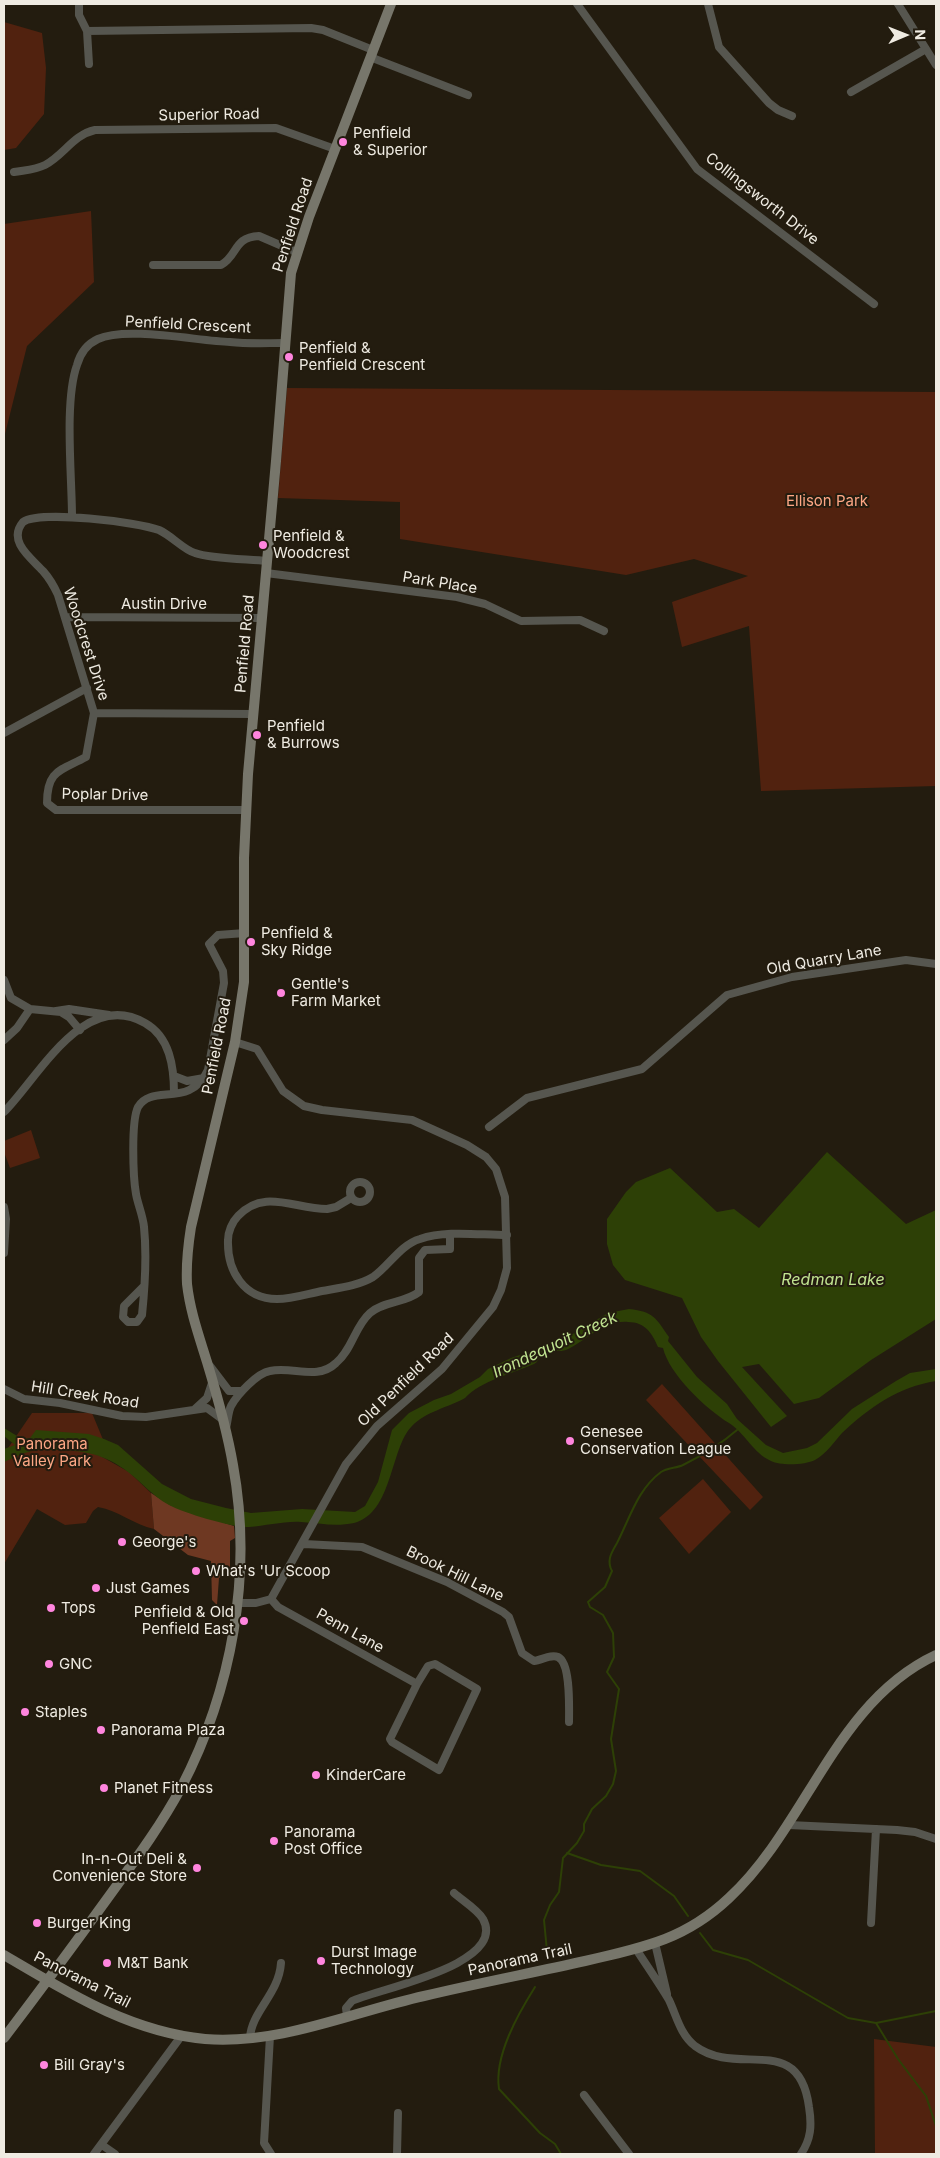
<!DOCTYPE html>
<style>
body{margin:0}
#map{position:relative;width:940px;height:2158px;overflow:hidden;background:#231c0f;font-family:Inter,sans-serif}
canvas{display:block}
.frame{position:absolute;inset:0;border:5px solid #efebe2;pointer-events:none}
.north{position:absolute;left:880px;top:10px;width:50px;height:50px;-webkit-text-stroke:4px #231c0f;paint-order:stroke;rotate:89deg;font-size:14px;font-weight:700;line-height:20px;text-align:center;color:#efebe2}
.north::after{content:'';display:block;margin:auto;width:18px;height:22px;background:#efebe2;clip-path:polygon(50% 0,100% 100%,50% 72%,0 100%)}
</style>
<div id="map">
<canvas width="940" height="2158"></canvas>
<div class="frame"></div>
<div class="north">N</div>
</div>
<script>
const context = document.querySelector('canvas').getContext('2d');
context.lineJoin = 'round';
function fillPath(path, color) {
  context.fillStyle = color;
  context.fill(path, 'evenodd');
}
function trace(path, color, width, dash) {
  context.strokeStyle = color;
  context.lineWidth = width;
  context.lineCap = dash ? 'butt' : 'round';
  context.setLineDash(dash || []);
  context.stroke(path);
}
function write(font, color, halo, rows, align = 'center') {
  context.font = font + ' Inter,sans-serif';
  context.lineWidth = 4;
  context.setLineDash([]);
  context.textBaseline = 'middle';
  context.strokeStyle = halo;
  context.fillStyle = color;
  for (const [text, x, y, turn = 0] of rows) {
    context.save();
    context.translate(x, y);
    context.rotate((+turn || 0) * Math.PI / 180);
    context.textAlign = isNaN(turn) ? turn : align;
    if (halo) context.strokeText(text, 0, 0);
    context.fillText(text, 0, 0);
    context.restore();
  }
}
fillPath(new Path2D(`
 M 4,22 L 42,33 L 46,68 L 44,114 L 16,148 L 4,150 Z
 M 91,211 L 94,282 L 27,346 L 4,438 L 4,224 Z
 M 287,388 L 936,392 L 936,786 L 761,791 L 749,626 L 682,647 L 672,602 L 748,576 L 694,559 L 626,575 L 400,539 L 400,502 L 278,498 Z
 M 31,1130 L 40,1158 L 10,1168 L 4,1152 L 4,1141 Z
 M 662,1384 L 763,1497 L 750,1510 L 646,1400 Z
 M 32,1413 L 92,1413 L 104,1442 L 97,1454 L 129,1472 L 151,1493 L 154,1529 C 134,1525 118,1510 98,1507 L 93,1511 L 86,1523 L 65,1525 L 37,1509 L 4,1564 L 4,1454 Z
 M 703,1479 L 731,1512 L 689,1554 L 659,1518 Z
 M 874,2039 L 936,2047 L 936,2154 L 875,2154 Z`), '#51220f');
fillPath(new Path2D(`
 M 151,1493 L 170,1505 L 234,1526 L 235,1538 L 230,1541 L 230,1570 L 219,1578 L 217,1605 L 212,1600 L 211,1561 L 188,1555 L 154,1529 Z`), '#6e3822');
fillPath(new Path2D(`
 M 827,1152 L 906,1224 L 936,1210 L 936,1319 L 871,1360 L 819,1398 L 794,1404 L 759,1364 L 742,1367 L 787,1416 L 771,1427 L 718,1361 L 701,1337 L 682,1298 L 625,1280 L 613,1265 L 607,1244 L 607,1219 L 626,1192 L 636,1182 L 670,1168 L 717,1212 L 734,1209 L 759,1228 Z
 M 629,1309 C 654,1312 655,1317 669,1337 L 668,1341 L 697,1377 L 727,1404 L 737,1419 L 766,1445 L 783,1453 L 807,1448 L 817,1443 L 852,1409 L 896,1381 L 910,1373 L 936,1369 L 936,1381 C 898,1387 870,1407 842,1433 C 834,1442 826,1454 815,1460 C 805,1465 781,1466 771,1461 C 753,1453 745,1433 729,1423 C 706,1409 669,1374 663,1348 L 658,1347 C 652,1333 645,1322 628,1322 C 603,1320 587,1341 566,1350 C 560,1352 554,1350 547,1352 C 540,1353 540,1361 534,1364 C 512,1374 482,1380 465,1398 C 449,1407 425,1412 412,1426 C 390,1448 393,1513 354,1523 C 335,1527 319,1523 301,1522 C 284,1521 266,1526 249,1527 C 233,1528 184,1513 169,1505 C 151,1495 143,1483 128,1472 C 105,1454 83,1450 54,1450 C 47,1450 39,1449 32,1451 C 22,1453 13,1458 4,1462 L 4,1449 L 15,1445 L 4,1436 L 4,1428 L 22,1439 L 30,1438 L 36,1430 L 89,1434 L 104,1439 L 118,1445 L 162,1484 L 191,1499 L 226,1508 L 251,1513 L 302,1509 L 355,1512 L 365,1506 L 378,1482 L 392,1430 L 409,1413 L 434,1400 L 451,1394 L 480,1377 L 488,1369 L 511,1358 L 561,1341 L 608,1313 Z`), '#2d4006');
trace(new Path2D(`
 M 567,1853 L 601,1865 L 640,1871 L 674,1896 L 688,1916
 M 700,1933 L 713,1950 L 748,1960 L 848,2018 L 876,2023 L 936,2011
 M 547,1951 L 544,1920 L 550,1905 L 559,1892 L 563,1858 L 577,1843 L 584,1831 L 584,1824 L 592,1809 L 606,1796 L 613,1784 L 616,1771 L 611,1739 L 619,1689 L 607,1672 L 614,1657 L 613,1633 L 603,1615 L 590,1607 L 588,1602 L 605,1587 L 612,1571 C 606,1560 612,1552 617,1543 C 630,1518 637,1490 661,1472 C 667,1468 677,1468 683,1465 C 703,1455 721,1444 737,1430
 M 535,1987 C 518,2014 494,2056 499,2089 L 540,2133 L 555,2144 L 561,2154
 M 876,2023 L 898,2059 L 926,2096 L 936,2126`), '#2d4006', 2);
trace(new Path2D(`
 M 79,4 L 79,15 L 87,31 L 89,64
 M 577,4 L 697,169 L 874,304
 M 708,4 L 719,47 L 769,103 L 778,110 L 792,116
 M 898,4 L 936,65
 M 87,31 L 311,28 L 323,30 L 373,50
 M 370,57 L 468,95
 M 851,92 L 926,49
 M 14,172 C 25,170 35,170 45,165 C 64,155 73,135 95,130 L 276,128 L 335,149
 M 153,265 L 221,265 C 238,256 233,237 259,236 L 296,252
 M 72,517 C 72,477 64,401 77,365 C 80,354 87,344 98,339 C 126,326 198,341 230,342 C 248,344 266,343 284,343
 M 266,573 L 457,597 L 485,604 L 521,621 L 580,620 L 604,631
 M 66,617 L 262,618
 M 94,713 L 253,714
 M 4,733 L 87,688
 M 246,810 L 56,810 L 47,803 C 47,770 60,771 86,757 L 94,713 L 58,595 C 54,586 50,579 43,571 C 31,558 7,541 23,522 C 40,510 138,522 159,530 C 172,536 184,550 195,553 C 211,559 248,559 267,561
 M 4,980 L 11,998 L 30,1009 L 61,1012 L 69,1017 L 80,1030
 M 56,1011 L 69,1009 L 109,1015
 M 4,1040 L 17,1028 L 30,1009
 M 235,1042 L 257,1049 L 283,1091 L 304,1106 L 322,1110 L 412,1120 L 467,1145 L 486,1157 L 496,1169 L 505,1197 L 507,1268 L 501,1290 L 493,1307 L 442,1369 L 377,1426 L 346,1464 L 271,1599 L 256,1603 L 237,1603
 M 174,1076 L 187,1081 L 204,1078
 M 4,1112 C 38,1078 84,988 145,1023 C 170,1037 174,1067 174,1093
 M 489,1127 L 527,1098 L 642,1069 L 727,995 L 792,977 L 906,960 L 936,964
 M350 1192a10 10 0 1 1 20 0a10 10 0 1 1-20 0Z
 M 351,1198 L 336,1207 L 327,1209 C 294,1209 264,1188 238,1216 C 232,1222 228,1232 228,1240 C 227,1271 244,1299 277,1299 C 292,1299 307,1294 322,1291 C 338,1288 358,1286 373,1277 C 389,1266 400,1245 420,1239 C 446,1230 479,1235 507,1235
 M 4,1207 L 6,1219 L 4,1253
 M 143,1287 L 124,1306 L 123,1317 L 128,1322 L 137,1322 L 142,1315 C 145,1286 147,1256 144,1227 C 143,1216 138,1205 136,1194 C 133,1177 131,1121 138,1107 C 152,1083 190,1109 208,1070 L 224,983 L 223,971 L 209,944 L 218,935 L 245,933
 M 210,1366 L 229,1391 L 242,1391
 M 4,1389 L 24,1399 L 60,1403 L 122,1416 L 146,1417 L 207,1408 L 222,1419
 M 195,1409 L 207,1398 L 212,1383
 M 226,1428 C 228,1421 228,1412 231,1406 C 237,1395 257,1373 270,1371 C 293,1366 317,1381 336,1363 C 352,1350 355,1326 370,1313 C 384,1301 405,1303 419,1292 L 419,1258 L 425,1250 L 450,1249 L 450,1234
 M 304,1544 L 362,1547 L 447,1582 L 503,1612 L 509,1617 L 522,1653 L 534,1661 C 542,1660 551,1654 558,1657 C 571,1663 569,1709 569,1722
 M 271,1599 L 278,1607 L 417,1684 L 390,1739 L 392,1742 L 439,1770 L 477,1689 L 435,1664 L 428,1666 L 417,1684
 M 789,1825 L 897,1830 L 915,1832 L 936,1839
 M 871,1923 L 876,1829
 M 655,1943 L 667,1994
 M 636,1949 C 647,1966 659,1983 669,2000 C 677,2017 680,2034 695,2046 C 738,2078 799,2031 809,2107 C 812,2126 811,2139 801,2154
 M 347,2016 L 346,2008 L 352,2001 C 377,1989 508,1965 483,1919 C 477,1909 463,1901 454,1893
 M 270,2036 L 264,2143 L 271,2154
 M 250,2038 C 251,2012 279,1994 281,1963
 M 584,2095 L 629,2154
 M 102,2145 L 115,2154
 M 94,2154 L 182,2035
 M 397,2154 L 398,2113`), '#56564f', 8);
trace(new Path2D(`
 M 4,1955 C 67,1992 130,2032 205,2039 C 280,2045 352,2012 424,1996 C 478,1983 532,1973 585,1961 C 612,1955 639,1949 665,1939 C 688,1930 711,1915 729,1898 C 807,1826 835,1702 936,1655
 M 4,2038 C 39,1992 73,1946 107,1899 C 133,1863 160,1827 181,1788 C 232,1690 253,1574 233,1465 C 227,1430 217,1395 207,1362 C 199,1336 190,1311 187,1284 C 186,1265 188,1246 191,1227 L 235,1042 L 244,982 L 244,858 L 248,774 L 276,461 L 291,273 L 309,217 L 391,4`), '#77766b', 10);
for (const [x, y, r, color] of [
 [343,142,5,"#ff85de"],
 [289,357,5,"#ff85de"],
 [263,545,5,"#ff85de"],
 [257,735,5,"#ff85de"],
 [251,942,5,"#ff85de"],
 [281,993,5,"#ff85de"],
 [570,1441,5,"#ff85de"],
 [122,1542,5,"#ff85de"],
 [196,1571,5,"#ff85de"],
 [96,1588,5,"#ff85de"],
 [51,1608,5,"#ff85de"],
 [244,1621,5,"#ff85de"],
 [49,1664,5,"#ff85de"],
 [25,1712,5,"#ff85de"],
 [101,1730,5,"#ff85de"],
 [316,1775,5,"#ff85de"],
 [104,1788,5,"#ff85de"],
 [274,1841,5,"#ff85de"],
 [197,1868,5,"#ff85de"],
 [37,1923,5,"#ff85de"],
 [321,1961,5,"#ff85de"],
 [107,1963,5,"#ff85de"],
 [44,2065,5,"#ff85de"]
]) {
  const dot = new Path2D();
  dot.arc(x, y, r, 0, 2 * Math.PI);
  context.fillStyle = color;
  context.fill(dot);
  trace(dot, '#231c0f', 2);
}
write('15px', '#efebe2', '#231c0f', [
 ["Superior Road",209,115,-1],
 ["Collingsworth Drive",762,199,38],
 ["Penfield Road",293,225,-72],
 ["Penfield Crescent",188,325,3],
 ["Park Place",440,583,9],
 ["Austin Drive",164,604],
 ["Woodcrest Drive",86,644,72],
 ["Penfield Road",245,644,-85],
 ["Poplar Drive",105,795,1],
 ["Old Quarry Lane",824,960,-10],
 ["Penfield Road",217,1046,-79],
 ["Old Penfield Road",406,1380,-44],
 ["Hill Creek Road",85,1395,9],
 ["Brook Hill Lane",455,1574,26],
 ["Penn Lane",350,1631,29],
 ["Panorama Trail",520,1960,-12],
 ["Panorama Trail",82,1980,27]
]);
write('15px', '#efebe2', '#231c0f', [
 ["Penfield",353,133],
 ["& Superior",353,150],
 ["Penfield &",299,348],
 ["Penfield Crescent",299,365],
 ["Penfield &",273,536],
 ["Woodcrest",273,553],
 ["Penfield",267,726],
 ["& Burrows",267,743],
 ["Penfield &",261,933],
 ["Sky Ridge",261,950],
 ["Gentle's",291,984],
 ["Farm Market",291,1001],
 ["Genesee",580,1432],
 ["Conservation League",580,1449],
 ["George's",132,1542],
 ["What's 'Ur Scoop",206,1571],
 ["Just Games",106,1588],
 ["Tops",61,1608],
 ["Penfield & Old",234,1612,"right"],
 ["Penfield East",234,1629,"right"],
 ["GNC",59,1664],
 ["Staples",35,1712],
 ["Panorama Plaza",111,1730],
 ["KinderCare",326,1775],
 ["Planet Fitness",114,1788],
 ["Panorama",284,1832],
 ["Post Office",284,1849],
 ["In-n-Out Deli &",187,1859,"right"],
 ["Convenience Store",187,1876,"right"],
 ["Burger King",47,1923],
 ["Durst Image",331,1952],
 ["Technology",331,1969],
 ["M&T Bank",117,1963],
 ["Bill Gray's",54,2065]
], 'left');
write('15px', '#fea785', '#231c0f', [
 ["Ellison Park",827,501],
 ["Panorama",52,1444],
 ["Valley Park",52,1461]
]);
write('italic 16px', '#c0e390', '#231c0f', [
 ["Redman Lake",833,1280],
 ["Irondequoit Creek",555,1345,-25]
]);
</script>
